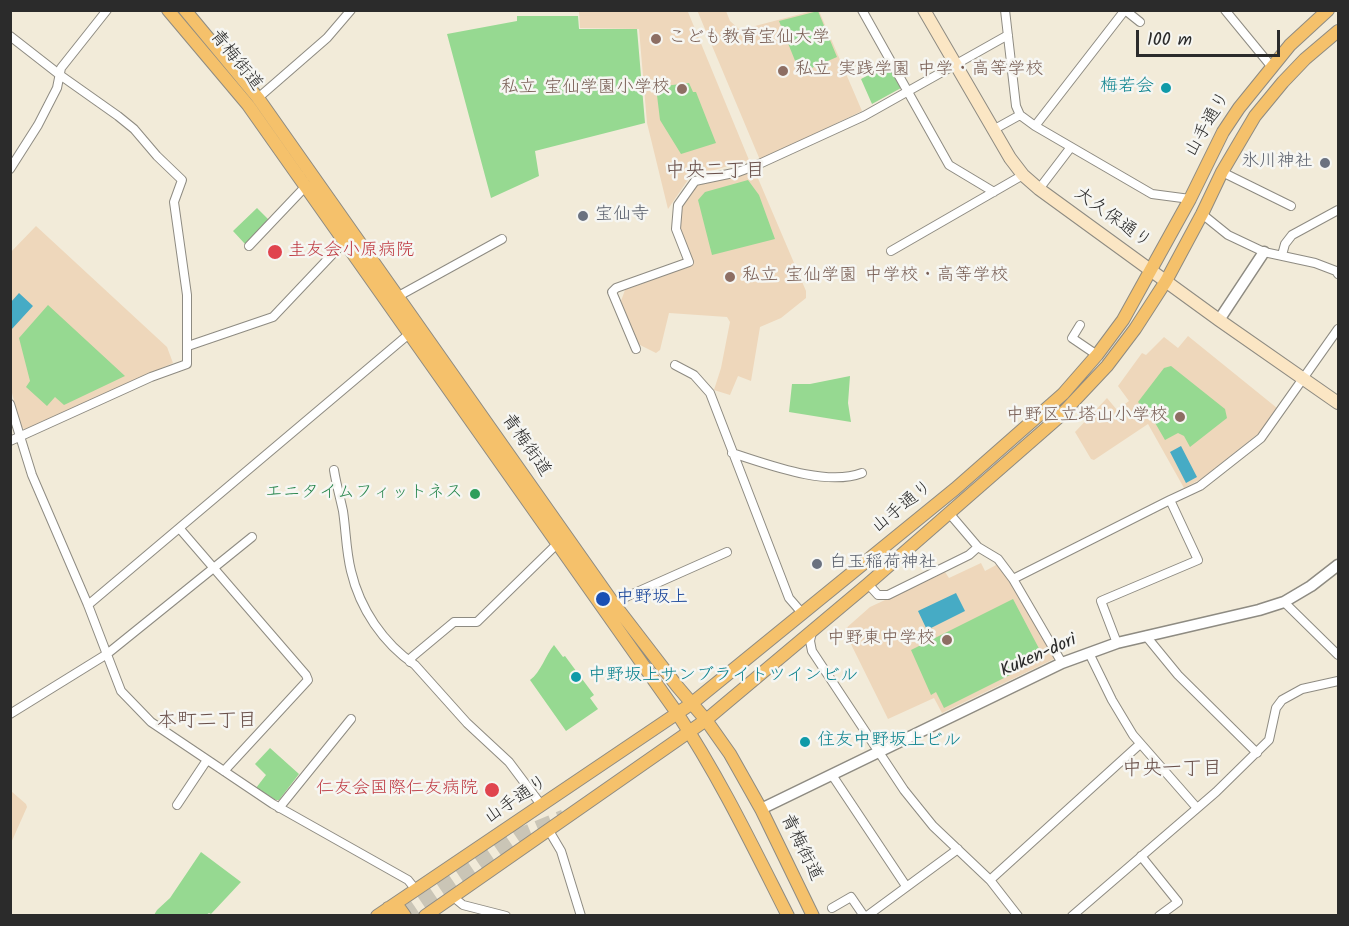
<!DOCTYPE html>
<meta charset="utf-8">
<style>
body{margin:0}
#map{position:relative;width:1349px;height:926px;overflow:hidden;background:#f2ebd9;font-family:Kalam,sans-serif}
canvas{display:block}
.frame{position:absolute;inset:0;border:12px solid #2b2b2b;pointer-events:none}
.scale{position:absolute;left:1136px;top:30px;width:144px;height:27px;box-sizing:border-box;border:3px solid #2b2b2b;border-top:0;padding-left:8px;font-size:18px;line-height:21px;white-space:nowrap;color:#2b2b2b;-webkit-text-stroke:4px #f6f6f2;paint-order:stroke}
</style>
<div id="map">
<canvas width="1349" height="926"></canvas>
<div class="frame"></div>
<div class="scale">100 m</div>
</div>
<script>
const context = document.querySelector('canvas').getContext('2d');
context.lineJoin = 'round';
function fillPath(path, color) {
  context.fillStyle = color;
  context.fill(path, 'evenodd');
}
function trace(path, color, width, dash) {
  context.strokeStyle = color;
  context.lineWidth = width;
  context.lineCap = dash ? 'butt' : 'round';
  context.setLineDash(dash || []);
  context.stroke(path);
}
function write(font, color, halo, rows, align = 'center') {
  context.font = font + ' Kalam,"Klee One",sans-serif';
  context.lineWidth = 5;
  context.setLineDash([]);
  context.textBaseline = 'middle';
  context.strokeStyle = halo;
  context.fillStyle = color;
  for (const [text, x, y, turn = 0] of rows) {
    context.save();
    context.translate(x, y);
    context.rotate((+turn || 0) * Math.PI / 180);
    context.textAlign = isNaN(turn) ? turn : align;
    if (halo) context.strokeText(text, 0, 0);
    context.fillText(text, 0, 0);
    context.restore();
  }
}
fillPath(new Path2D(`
 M 684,10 L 688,12 L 749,160 L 690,177 L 668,209 L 647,123 L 639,29 L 580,28 L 579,11 Z
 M 697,10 L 726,11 L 730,21 L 740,30 L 812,11 L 819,11 L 862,111 L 760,160 Z
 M 752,170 L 757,176 L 806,291 L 806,298 L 781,318 L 760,327 L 751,381 L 738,376 L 730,395 L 714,390 L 721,368 L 730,322 L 727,317 L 669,313 L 660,350 L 656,353 L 638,344 L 621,301 L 625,290 L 693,264 L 680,232 L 681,207 L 697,184 Z
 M 36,226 L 167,347 L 173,363 L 25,430 L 20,425 L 11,389 L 10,253 Z
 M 1188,336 L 1277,408 L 1258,434 L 1201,479 L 1184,488 L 1148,424 L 1094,460 L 1091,459 L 1075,432 L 1107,398 L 1117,410 L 1129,401 L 1118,386 L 1142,353 L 1146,355 L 1164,337 L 1178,348 Z
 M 981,563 L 985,571 L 998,564 L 1009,580 L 1055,656 L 1054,659 L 942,713 L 934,698 L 888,719 L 844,630 L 870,607 L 945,572 L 949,578 Z
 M 11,791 L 26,804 L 27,807 L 11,843 Z`), '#eed7bb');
fillPath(new Path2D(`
 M 818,11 L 837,57 L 800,73 L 779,21 Z
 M 517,16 L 578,16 L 579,29 L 637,29 L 645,123 L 535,151 L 539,176 L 491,198 L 447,34 L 517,21 Z
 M 888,65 L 901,88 L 872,104 L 861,79 Z
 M 689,83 L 693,92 L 696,92 L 716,143 L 681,154 L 660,120 L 656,87 Z
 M 748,180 L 759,195 L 775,239 L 712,255 L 698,200 L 705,192 Z
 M 257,208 L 270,221 L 245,244 L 233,231 Z
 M 48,305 L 125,376 L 64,405 L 55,397 L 47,406 L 26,387 L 30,381 L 19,338 Z
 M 1171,366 L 1225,409 L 1227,418 L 1190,447 L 1184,436 L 1178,433 L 1165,440 L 1154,421 L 1138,402 L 1164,368 Z
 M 850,376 L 848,403 L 851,422 L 789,412 L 792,384 L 810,384 Z
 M 1013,599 L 1044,658 L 944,708 L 936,692 L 931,695 L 911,650 Z
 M 554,645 L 563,657 L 565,656 L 594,695 L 590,698 L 598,709 L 566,731 L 530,680 C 541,672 545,656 554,645 Z
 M 270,748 L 299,774 L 279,800 L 276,800 L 256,788 L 266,775 L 255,764 Z
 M 201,852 L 241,882 L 211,914 L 209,913 L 206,915 L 154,915 L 157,910 L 170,898 Z`), '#96d991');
fillPath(new Path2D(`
 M 19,293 L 33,306 L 11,330 L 11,302 Z
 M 1181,446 L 1197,477 L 1186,483 L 1170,452 Z
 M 956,593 L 965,611 L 927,630 L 918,611 Z`), '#46abc5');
trace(new Path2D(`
 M 403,916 L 521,835 L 564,817`), '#cac5b6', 15, [15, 8]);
const minor = new Path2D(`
 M 862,10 L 949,165 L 994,192
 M 1005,10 L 1016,106 L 1020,115 L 1035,126 L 1152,194 L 1190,199
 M 1225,10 L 1271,66
 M 10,36 L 60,75 L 118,116 L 134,129 L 157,156 L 182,180 L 174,202 L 187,295 L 187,364 L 151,377 L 10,441
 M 258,98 L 327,38 L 351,10
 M 1035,126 L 1125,10 L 1140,22
 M 993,130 L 1020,115
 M 10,169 L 38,125 L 57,88 L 61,68 L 107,10
 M 1222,172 L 1291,206
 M 1039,189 L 1071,147
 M 1202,214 L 1228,235 L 1264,252 L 1315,263 L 1336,271 L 1338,274
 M 249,246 L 305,187
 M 891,251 L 1023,175
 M 1282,255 L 1285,244 L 1292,235 L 1338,210
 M 395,298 L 502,239
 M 1080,325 L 1072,338 L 1097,355
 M 188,346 L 273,317 L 344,242
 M 636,349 L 612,292 L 616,288 L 689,262 L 676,229 L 678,205 L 695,181 L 738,172 L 757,165 L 864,116 L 1008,35
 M 675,365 L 694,375 L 710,393 L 789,598 L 802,613
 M 10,404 L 32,475 L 88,605 L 121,691 L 151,722 L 273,804 L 408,880 L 416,890
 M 732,453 C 767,464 826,487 862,473
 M 334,470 C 336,483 340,497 343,511 C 346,531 346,551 351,571 C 360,609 383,643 415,665 L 467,723 L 509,762 L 542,806
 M 949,513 L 978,547 L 998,559 L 1013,579 L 1062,663
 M 180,529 L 306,675 L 308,680 L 224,771
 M 1013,579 L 1170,500
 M 868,584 L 878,595 L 888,595 L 969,555 L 978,547
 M 1284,602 L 1338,655
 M 614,604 L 628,596 L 727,552
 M 88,605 L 409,334
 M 812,632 L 810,641 L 812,651 L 904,790 L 933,826 L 990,880 L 1018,916
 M 1146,636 L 1178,675 L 1257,753
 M 1117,643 L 1101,601 L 1198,560 L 1170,500 L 1200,486 L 1261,438 L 1338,329
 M 1089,653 L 1112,700 L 1133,735 L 1197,808
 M 410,662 L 412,657 L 454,622 L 477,622 L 557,544
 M 10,714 L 107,654 L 252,537
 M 832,775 L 906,886
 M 177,805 L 207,760
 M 279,808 L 351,719
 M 548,829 L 561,851 L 581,916
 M 1141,856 L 1178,902 L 1159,916
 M 990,880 L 1140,744
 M 452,896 L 463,905 L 506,916
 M 832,908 L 851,897 L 864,916
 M 867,916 L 958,849
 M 1072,916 L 1216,792 L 1269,740 L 1276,708 L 1282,700 L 1302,689 L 1338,681`);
const tertiary = new Path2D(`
 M 1219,320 L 1264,252
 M 761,809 L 1062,663 L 1117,643 L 1259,610 L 1284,602 L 1311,586 L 1338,565`);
const secondary = new Path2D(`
 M 924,10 L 1010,158 L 1023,175 L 1039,189 L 1219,320 L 1338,403`);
const primary = new Path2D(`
 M 168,10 L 248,105 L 677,713 C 720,778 753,847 788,916
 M 185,10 L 258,98 L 614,604 L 677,686 L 706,720 L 730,754 L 761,809 L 813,916
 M 388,908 L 400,909 L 405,916
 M 377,916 L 691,704 L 955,489 L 1063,394 L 1097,355 L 1123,320 L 1190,199 L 1223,132 L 1239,108 L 1290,45 L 1328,10
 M 425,916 L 706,720 L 868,584 L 1059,417 L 1107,366 L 1135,329 L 1166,281 L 1202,214 L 1222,172 L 1255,116 L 1283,82 L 1305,59 L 1338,31`);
trace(minor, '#8e8b82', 10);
trace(tertiary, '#8e8b82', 13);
trace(secondary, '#8e8b82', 14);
trace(primary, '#8e8b82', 14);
trace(minor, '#fff', 8);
trace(tertiary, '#fff', 10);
trace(secondary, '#fbe6c4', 12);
trace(primary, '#f5c16b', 12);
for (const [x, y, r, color] of [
 [656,39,6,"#8d6e63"],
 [783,71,6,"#8d6e63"],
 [1166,88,6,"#0f9aa8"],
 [682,89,6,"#8d6e63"],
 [1325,163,6,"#6b7280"],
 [583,216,6,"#6b7280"],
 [275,252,8,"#e0444e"],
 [730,277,6,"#8d6e63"],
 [1180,417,6,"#8d6e63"],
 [475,494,6,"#2e9e5b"],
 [817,564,6,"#6b7280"],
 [603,599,8,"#1a4fb4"],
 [947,640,6,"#8d6e63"],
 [576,677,6,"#0f9aa8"],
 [805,742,6,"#0f9aa8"],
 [492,790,8,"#e0444e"]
]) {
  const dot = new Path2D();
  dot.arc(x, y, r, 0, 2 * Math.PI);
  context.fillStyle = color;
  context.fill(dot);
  trace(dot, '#f6f6f2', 2);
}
write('18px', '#785e54', '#f6f6f2', [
 ["こども教育宝仙大学",668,39],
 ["私立 実践学園 中学・高等学校",795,71],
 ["私立 宝仙学園小学校",670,89,"right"],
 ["私立 宝仙学園 中学校・高等学校",742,277],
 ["中野区立塔山小学校",1168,417,"right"],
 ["中野東中学校",935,640,"right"]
], 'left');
write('18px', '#2b2b2b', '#f6f6f2', [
 ["青梅街道",235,61,51],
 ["山手通り",1209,125,-60],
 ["大久保通り",1112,219,36],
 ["青梅街道",525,446,55],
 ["山手通り",903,508,-39],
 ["Kuken-dori",1039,657,-24],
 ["山手通り",517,801,-34],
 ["青梅街道",800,848,64]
]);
write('18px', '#0d838f', '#f6f6f2', [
 ["梅若会",1154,88,"right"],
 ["中野坂上サンブライトツインビル",588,677],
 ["住友中野坂上ビル",817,742]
], 'left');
write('18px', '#5b616d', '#f6f6f2', [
 ["氷川神社",1313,163,"right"],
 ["宝仙寺",595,216],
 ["白玉稲荷神社",829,564]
], 'left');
write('18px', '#be3a42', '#f6f6f2', [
 ["圭友会小原病院",288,252],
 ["仁友会国際仁友病院",478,790,"right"]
], 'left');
write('18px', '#27864d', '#f6f6f2', [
 ["エニタイムフィットネス",463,494]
], 'right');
write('18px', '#164399', '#f6f6f2', [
 ["中野坂上",616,599]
], 'left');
write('20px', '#69504a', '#f6f6f2', [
 ["中央二丁目",715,173],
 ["本町二丁目",207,723],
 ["中央一丁目",1172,771]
]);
</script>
